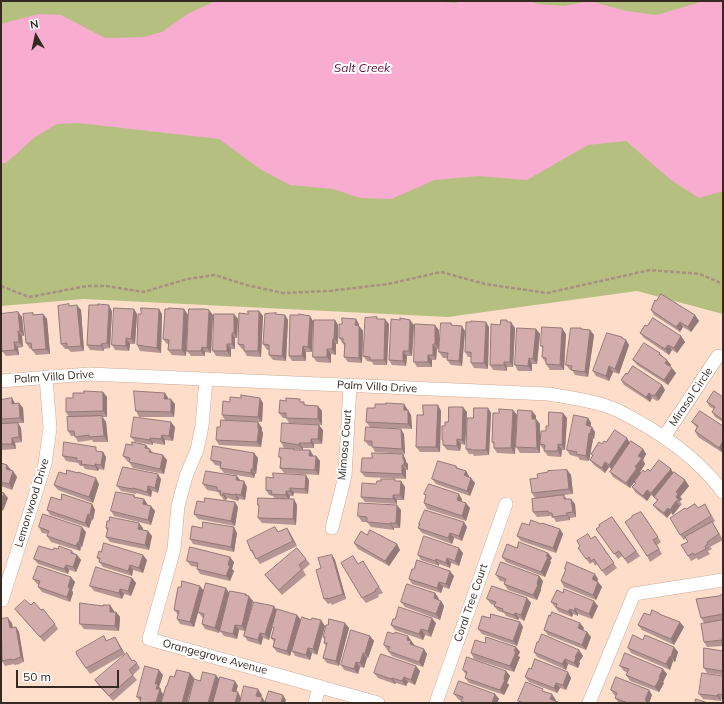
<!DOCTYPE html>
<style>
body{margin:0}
#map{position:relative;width:724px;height:704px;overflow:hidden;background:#fedecb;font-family:Mulish,sans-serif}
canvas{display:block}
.frame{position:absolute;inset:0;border:2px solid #352922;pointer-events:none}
.north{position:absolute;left:16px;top:16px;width:40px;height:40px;-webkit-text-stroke:3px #fff;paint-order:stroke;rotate:351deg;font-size:11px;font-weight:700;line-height:16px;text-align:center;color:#352922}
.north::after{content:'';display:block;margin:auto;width:14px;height:18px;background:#352922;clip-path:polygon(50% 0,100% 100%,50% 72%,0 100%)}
.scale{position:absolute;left:16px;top:670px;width:103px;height:18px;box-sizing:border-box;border:2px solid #352922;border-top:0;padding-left:5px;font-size:12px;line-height:14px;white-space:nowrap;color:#352922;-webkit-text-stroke:3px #fff;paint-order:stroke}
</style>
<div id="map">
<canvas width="724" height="704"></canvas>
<div class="frame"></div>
<div class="north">N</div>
<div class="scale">50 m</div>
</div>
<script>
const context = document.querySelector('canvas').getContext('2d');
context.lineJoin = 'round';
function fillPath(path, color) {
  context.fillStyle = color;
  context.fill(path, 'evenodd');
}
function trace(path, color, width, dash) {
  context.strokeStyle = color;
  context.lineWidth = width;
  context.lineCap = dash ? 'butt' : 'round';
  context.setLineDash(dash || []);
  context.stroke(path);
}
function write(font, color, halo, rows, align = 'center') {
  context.font = font + ' Mulish,sans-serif';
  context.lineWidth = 4;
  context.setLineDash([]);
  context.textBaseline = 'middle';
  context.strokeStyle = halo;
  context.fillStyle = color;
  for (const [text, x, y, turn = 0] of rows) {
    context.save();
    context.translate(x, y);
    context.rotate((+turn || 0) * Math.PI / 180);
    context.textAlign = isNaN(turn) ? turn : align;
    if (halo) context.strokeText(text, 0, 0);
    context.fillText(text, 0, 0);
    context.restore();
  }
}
fillPath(new Path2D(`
 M 1,1 L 723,1 L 723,314 L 637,291 L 448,317 L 84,299 L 1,306 Z`), '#b5c080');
fillPath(new Path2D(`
 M 216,1 L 428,1 L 456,3 L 460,1 L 529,1 L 538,4 L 564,6 L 590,1 L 626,11 L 657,15 L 704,1 L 723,1 L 723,191 L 699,198 L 671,180 L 626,141 L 588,145 L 527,180 L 478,176 L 435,180 L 391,199 L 360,198 L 333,189 L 290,185 L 260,169 L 219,139 L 79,123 L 57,124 L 35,137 L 6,163 L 1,163 L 1,24 L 38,14 L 61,15 L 105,38 L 144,37 L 162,32 L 189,13 Z`), '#f8accf');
const street = new Path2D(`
 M 206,379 L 202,426 L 197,450 L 186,476 L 178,506 L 174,549 L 149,639 L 378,703
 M 1,381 L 89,374 L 548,394 C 571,398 596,401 617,410 C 655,429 697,457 723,492
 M 664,437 L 718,356
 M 332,528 L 345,476 L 350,386
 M 1,600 L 2,600 L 45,464 L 50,428 L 46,378
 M 315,703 L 319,686
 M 436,703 L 506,504
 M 589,703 L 634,594 L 723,580`);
trace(street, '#caac99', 14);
trace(new Path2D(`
 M 1,286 L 29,297 L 87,286 L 106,286 L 144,292 L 187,279 L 215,275 L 246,285 L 283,293 L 329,291 L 388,284 L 441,272 L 485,284 L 547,293 L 650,270 L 700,274 L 723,284`), '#a89082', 2.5, [4, 2]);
trace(street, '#fff', 13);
fillPath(new Path2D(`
 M 656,301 L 695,315 L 699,321 L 691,332 L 683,327 L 680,332 L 654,315 L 651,310 Z
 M 70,306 L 81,310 L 84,351 L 71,352 L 68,349 L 65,349 L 61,344 Z
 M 134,309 L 137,314 L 135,344 L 130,344 L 129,351 L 115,350 L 112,345 Z
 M 159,309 L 162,314 L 161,353 L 140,351 L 137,345 L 141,314 Z
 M 184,309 L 188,315 L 186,356 L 172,355 L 168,350 L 168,344 L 167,344 L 163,339 Z
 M 112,311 L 110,348 L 104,349 L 104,351 L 90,350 L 87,345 Z
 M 259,311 L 263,316 L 261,357 L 247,356 L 244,351 L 244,350 L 242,349 L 238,344 L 248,314 Z
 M 18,312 L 22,317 L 24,336 L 22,336 L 23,347 L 18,348 L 19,355 L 6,356 L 2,351 Z
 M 33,313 L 34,315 L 43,314 L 47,319 L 50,354 L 36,355 L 32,350 L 32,348 L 30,349 L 26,343 Z
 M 234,314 L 238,319 L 237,338 L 235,338 L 235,349 L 231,349 L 231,357 L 216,356 L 213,351 Z
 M 276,314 L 285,315 L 288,320 L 286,361 L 273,360 L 269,355 L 269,350 L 267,350 L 263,344 Z
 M 213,315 L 211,353 L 205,352 L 205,356 L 191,356 L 187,351 Z
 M 377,317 L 377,319 L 389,324 L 387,365 L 374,365 L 372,362 L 367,361 L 363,356 Z
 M 335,320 L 338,325 L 338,344 L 336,344 L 336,355 L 331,354 L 331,363 L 317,362 L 313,357 Z
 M 313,321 L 312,352 L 306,352 L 306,361 L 292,361 L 289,356 Z
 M 508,322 L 515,328 L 513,367 L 507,367 L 507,371 L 493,370 L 490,365 L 500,325 Z
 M 451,323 L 452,325 L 465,331 L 462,366 L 451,365 L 447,360 L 448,358 L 443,358 L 439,352 Z
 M 359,324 L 359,326 L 363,331 L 362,363 L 348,362 L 344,357 L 344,345 L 339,338 Z
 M 414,325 L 412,356 L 407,356 L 406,366 L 392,365 L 389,360 Z
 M 647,326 L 681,336 L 685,342 L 677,353 L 672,350 L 669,355 L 644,338 L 640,333 Z
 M 489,327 L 488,369 L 474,368 L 471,363 L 471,357 L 468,357 L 465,352 Z
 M 536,329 L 540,334 L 537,364 L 532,364 L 532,371 L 518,371 L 515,365 Z
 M 582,329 L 590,330 L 594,335 L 588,377 L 575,375 L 572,370 L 570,370 L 566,365 Z
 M 439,330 L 439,349 L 437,349 L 436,360 L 432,360 L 432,367 L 417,367 L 414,362 Z
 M 566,334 L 564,370 L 550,370 L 546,364 L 546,363 L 542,357 L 543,349 L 541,346 Z
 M 624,339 L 626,340 L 629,345 L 619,374 L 613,372 L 609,381 L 596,376 L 593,371 Z
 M 660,353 L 662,356 L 671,365 L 670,367 L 676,373 L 668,385 L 637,365 L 633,360 Z
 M 621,380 L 662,385 L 665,390 L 659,400 L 657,401 L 652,398 L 650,402 L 624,385 Z
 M 103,392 L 107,397 L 107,417 L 102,417 L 106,422 L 108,442 L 93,442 L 92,440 L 78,442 L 75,436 L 71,436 L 68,431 L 69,417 L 66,412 L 73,398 L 84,393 Z
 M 165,393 L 168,398 L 168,399 L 175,404 L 174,417 L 139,417 L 136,411 Z
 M 723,397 L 723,422 L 715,417 L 712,412 L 714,409 L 710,407 L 707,402 Z
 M 1,400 L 15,403 L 19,403 L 23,408 L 24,423 L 18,423 L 21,428 L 22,442 L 15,443 L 16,449 L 1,450 Z
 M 230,402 L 263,403 L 262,422 L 225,420 L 222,415 Z
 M 302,402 L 306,405 L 322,411 L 322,425 L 289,423 L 286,418 L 283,418 L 279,413 Z
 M 386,404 L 404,404 L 411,415 L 412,429 L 370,427 L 366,422 L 375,408 Z
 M 438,405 L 441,411 L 440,452 L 420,452 L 416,447 L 423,415 Z
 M 488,408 L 491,413 L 489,455 L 474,456 L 473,454 L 469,454 L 466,449 L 473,418 Z
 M 513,410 L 517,415 L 515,454 L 497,453 L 494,448 L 494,445 L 492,442 L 499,413 Z
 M 532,411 L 536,416 L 536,419 L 540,424 L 540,443 L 546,431 L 548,426 L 563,413 L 567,418 L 565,450 L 562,450 L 561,457 L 548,456 L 544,451 L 544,450 L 540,445 L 540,453 L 520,453 L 516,447 Z
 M 467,412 L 465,445 L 461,444 L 460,451 L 447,450 L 443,445 L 443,442 L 442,440 L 445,426 L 448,422 Z
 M 588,418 L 591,423 L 590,426 L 595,432 L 594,439 L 593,439 L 589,461 L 580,460 L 578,457 L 570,455 L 567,450 Z
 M 258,422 L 262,428 L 262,431 L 263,433 L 261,447 L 219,445 L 216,440 L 220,427 Z
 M 692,422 L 723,426 L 723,453 L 698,437 L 695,431 L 697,428 Z
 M 175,427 L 173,441 L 165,440 L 165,445 L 153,443 L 153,445 L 135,442 L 131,437 Z
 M 323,430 L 322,444 L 314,444 L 314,448 L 303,448 L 303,450 L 284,448 L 281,442 Z
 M 404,434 L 405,454 L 375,452 L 372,446 L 369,446 L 365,441 Z
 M 606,442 L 630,442 L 643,449 L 646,454 L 643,460 L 645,464 L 640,472 L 641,473 L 650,471 L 673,472 L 685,480 L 689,486 L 680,497 L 682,499 L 680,501 L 682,505 L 680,506 L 673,515 L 671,513 L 667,518 L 657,510 L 653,505 L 657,501 L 655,498 L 651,495 L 647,501 L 636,493 L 632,487 L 636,483 L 634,482 L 630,488 L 613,477 L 610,472 L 611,469 L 609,467 L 605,473 L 594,465 L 590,460 L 593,456 L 591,454 L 602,444 Z
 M 148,449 L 150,449 L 152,452 L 167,460 L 164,474 L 133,468 L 129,462 L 127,461 L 123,456 Z
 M 294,449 L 295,450 L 310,450 L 313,456 L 316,456 L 320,461 L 319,475 L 284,473 L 280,468 L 281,460 L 279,457 Z
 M 99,451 L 103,452 L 106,457 L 104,470 L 99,469 L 98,471 L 85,469 L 83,466 L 80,466 L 78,463 L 66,461 L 63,456 Z
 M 254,453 L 258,458 L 256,474 L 255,474 L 254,478 L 224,473 L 220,468 L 220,466 L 215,465 L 211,460 Z
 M 406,460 L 406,462 L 408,464 L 408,470 L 406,470 L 406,479 L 365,477 L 361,472 Z
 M 1,463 L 7,465 L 11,470 L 10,471 L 13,471 L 17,477 L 12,490 L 1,486 Z
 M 456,466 L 458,468 L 466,471 L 469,476 L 469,477 L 475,483 L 470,496 L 436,484 L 432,479 Z
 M 567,470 L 571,475 L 573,494 L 564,495 L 567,499 L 575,504 L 576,517 L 570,518 L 570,520 L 556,522 L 554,518 L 552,518 L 551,516 L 537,517 L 533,512 L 535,498 L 532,493 L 538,478 Z
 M 78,473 L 99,484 L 93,503 L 58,490 L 54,485 L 66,474 Z
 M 161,479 L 158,493 L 152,491 L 151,497 L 136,493 L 136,494 L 121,491 L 117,486 Z
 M 309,480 L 308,494 L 294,493 L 293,496 L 290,496 L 289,499 L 297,505 L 296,525 L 262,523 L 258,518 L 259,507 L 258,505 L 275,499 L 273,496 L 269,495 L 266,490 Z
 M 240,481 L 247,487 L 245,500 L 239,499 L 238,501 L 227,498 L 226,500 L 224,500 L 218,492 L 207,490 L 203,484 Z
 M 396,481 L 401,481 L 405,487 L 404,500 L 397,500 L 397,504 L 365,502 L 361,497 L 376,484 Z
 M 424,494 L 462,499 L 462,502 L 470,508 L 466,521 L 427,509 L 424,503 L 426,496 Z
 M 134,495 L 135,497 L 148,505 L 155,511 L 151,525 L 114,516 L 111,511 Z
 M 61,500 L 92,504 L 95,510 L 93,520 L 92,519 L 89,528 L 50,515 L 47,510 Z
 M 204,502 L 238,507 L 235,526 L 198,519 L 194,514 Z
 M 695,504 L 698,508 L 705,504 L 715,521 L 713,523 L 723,540 L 710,547 L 712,549 L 708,551 L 710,554 L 698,560 L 697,558 L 691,561 L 688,556 L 688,542 L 686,538 L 684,540 L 680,535 L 686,509 Z
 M 401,510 L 400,528 L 394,528 L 394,530 L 371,527 L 367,522 L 362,522 L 358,516 Z
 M 612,517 L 640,556 L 628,564 L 622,556 L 618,559 L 596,529 Z
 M 645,517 L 661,542 L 657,545 L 662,554 L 650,562 L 647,556 Z
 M 419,524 L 467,527 L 462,541 L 454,538 L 452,544 L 422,533 L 418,528 L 419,525 Z
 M 541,524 L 560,529 L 563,534 L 556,553 L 521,541 L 517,536 L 529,525 Z
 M 39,527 L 86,532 L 82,547 L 81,547 L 80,551 L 51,542 L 47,536 L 48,534 L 42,533 Z
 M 275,527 L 278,532 L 290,533 L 297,546 L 260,564 L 251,551 Z
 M 106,528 L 143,528 L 143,530 L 152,536 L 149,550 L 110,542 L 106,537 L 107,530 Z
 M 237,533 L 234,552 L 193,544 L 190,539 Z
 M 367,535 L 397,544 L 400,550 L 389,566 L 358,549 L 354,543 Z
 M 595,536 L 617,568 L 606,576 L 597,564 L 595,566 L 593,562 L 590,564 L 578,548 Z
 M 517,548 L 548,553 L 552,558 L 550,561 L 551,562 L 545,577 L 506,562 L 502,557 Z
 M 58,549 L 72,551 L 74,553 L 77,555 L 81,560 L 76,572 L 69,570 L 68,574 L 38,564 L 34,559 L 53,550 Z
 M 463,553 L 459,566 L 451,563 L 450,568 L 439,564 L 439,566 L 421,560 L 418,555 Z
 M 332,555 L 335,560 L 346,599 L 332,605 L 331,603 L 328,604 L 324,599 L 321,568 Z
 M 97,558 L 147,560 L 143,573 L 133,570 L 132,576 L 103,567 L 99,562 L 99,560 Z
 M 306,559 L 310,564 L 303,570 L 306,575 L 282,595 L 269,580 L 265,575 Z
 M 187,561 L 234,562 L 232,569 L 234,571 L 230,581 L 200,574 L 197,569 L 197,567 L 191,566 Z
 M 363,561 L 383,593 L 378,595 L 379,597 L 366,603 L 362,598 L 359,564 Z
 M 565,569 L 598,579 L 597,582 L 598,582 L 602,587 L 596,600 L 564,587 L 561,581 L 566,570 Z
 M 496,575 L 539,576 L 543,581 L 541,588 L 541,590 L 537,600 L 508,590 L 504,584 L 505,582 L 500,581 Z
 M 454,576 L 449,589 L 443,587 L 441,593 L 412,584 L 409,579 Z
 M 132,578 L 136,583 L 131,596 L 124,594 L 122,599 L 94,591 L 90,586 Z
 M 33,579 L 75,582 L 72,590 L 73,593 L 70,602 L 42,592 L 38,587 L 39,585 L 37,584 Z
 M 226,588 L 229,593 L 219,633 L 205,629 L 202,624 L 203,618 L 202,617 L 198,612 Z
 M 204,591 L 194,627 L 180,624 L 177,619 L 178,615 L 174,610 Z
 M 435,593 L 439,599 L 438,600 L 441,601 L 444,606 L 440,620 L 405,607 L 401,602 Z
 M 246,594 L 253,601 L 246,628 L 277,611 L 297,615 L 301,620 L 290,656 L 277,652 L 273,647 L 274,642 L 271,638 L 274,629 L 272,627 L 269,640 L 263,638 L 261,645 L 248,641 L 244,636 L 245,631 L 239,630 L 237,639 L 224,636 L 220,631 Z
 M 723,594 L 723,646 L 707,647 L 704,642 L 704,623 L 701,618 L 719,596 Z
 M 527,598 L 531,603 L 524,621 L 519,618 L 518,620 L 506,616 L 504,613 L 498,611 L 494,606 L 494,605 L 491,604 L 487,599 Z
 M 551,602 L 598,606 L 592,619 L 578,614 L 578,616 L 573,614 L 572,617 L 559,612 Z
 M 31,605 L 41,610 L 55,624 L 58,629 L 44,642 L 19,614 L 15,609 Z
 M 110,605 L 114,611 L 113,612 L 116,612 L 120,617 L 119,631 L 84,629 L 80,624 L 103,606 Z
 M 660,614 L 684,627 L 674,645 L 642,630 L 638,625 L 650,615 Z
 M 490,618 L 520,622 L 523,627 L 517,646 L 482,634 L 478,629 Z
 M 395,619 L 436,623 L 431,637 L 425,635 L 423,640 L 395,630 L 391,625 Z
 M 12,623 L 12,627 L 16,627 L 19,632 L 24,662 L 20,663 L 21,664 L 14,665 L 14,664 L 5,666 L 2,661 Z
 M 328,625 L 349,628 L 339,666 L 327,663 L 323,658 L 326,646 L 324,643 L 325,640 L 323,637 Z
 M 325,626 L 317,655 L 312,653 L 310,660 L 295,656 L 292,651 Z
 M 584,628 L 583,630 L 587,632 L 591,637 L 586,650 L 548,635 L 544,630 Z
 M 104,636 L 107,641 L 115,637 L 125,654 L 90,674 L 77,655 Z
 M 370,636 L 374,641 L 368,658 L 367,658 L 364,668 L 360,667 L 358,674 L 344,670 L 341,665 Z
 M 643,640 L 674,647 L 678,652 L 675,662 L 673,661 L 670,670 L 631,653 L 628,648 Z
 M 412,642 L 414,645 L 427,654 L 423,667 L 392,656 L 388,651 L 389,650 L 387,650 L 384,645 Z
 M 538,642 L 579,650 L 583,656 L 579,662 L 580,663 L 578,668 L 568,664 L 566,670 L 537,657 L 534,652 Z
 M 485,643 L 516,647 L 520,652 L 518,656 L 520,657 L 514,672 L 474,659 L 471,653 Z
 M 723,651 L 723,675 L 707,673 L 704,668 Z
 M 133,661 L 137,663 L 140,668 L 133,675 L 137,680 L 113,701 L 99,686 L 95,680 Z
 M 620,666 L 663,669 L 667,674 L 663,682 L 664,683 L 659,692 L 630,681 L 626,675 L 628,673 L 624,671 Z
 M 531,669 L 568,672 L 571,678 L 566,690 L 560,688 L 557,693 L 529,682 L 525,677 Z
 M 463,670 L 506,671 L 510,676 L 507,683 L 509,685 L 504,695 L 469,683 L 465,678 L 466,675 Z
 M 420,671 L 415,685 L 408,682 L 406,686 L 396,683 L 395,684 L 378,678 L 374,673 Z
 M 163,675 L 159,687 L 161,689 L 161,691 L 163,694 L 167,686 L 174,677 L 194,678 L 187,703 L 140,703 L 140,701 L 137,697 Z
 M 723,676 L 723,700 L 721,699 L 721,701 L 703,699 L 699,694 Z
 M 611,690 L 649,690 L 652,695 L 649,703 L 619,703 L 615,698 L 616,696 L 614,695 Z
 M 454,694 L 495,694 L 499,699 L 497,703 L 463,703 L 461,701 L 458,699 Z`), '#b59593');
fillPath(new Path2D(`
 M 77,305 L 81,310 L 84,351 L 81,346 Z
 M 109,305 L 112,311 L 110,348 L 107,343 Z
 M 134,309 L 137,314 L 135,344 L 131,339 Z
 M 159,309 L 162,314 L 161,353 L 157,348 Z
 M 184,309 L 188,315 L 186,356 L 182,350 Z
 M 209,310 L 213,315 L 211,353 L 207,348 Z
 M 259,311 L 263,316 L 261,357 L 258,351 Z
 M 18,312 L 22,317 L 24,336 L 20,331 Z
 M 43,314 L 47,319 L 50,354 L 46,349 Z
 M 234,314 L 238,319 L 237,338 L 234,333 Z
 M 285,315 L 288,320 L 286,361 L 282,356 Z
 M 695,315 L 699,321 L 691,332 L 688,327 Z
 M 310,316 L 313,321 L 312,352 L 308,347 Z
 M 356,319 L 359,324 L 359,331 L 355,325 Z
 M 385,319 L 389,324 L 387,365 L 384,360 Z
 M 335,320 L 338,325 L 338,344 L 334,339 Z
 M 410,320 L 414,325 L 412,356 L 409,351 Z
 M 486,322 L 489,327 L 488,369 L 484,363 Z
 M 511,322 L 515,328 L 513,367 L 510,362 Z
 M 680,322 L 683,327 L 680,332 L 676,327 Z
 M 435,325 L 439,330 L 439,349 L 435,344 Z
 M 359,326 L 363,331 L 362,363 L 359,358 Z
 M 462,326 L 465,331 L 462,366 L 459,361 Z
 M 562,328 L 566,334 L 564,370 L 560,365 Z
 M 536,329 L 540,334 L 537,364 L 533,359 Z
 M 590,330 L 594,335 L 588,377 L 585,372 Z
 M 18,331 L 22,336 L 23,347 L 19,342 Z
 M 232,333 L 235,338 L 235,349 L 232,344 Z
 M 681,336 L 685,342 L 677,353 L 674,348 Z
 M 622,337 L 625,342 L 626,340 L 629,345 L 619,374 L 615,369 Z
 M 126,338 L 130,344 L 129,351 L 126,346 Z
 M 333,339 L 336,344 L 336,355 L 332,349 Z
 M 14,342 L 18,348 L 19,355 L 15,350 Z
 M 101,344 L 104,349 L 104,351 L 101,346 Z
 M 227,344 L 231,349 L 231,357 L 227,351 Z
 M 433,344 L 437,349 L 436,360 L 433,355 Z
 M 668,345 L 672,350 L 669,355 L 665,349 Z
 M 303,346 L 306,352 L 306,361 L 302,356 Z
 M 202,347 L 205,352 L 205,356 L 201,351 Z
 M 327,349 L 331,354 L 331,363 L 327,357 Z
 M 403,351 L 407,356 L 406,366 L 403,361 Z
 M 428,355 L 432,360 L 432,367 L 428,362 Z
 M 529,358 L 532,364 L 532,371 L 528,366 Z
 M 667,360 L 671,365 L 668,369 L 665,363 Z
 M 504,362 L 507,367 L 507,371 L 504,365 Z
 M 609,366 L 613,372 L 609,381 L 606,376 Z
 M 672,368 L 676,373 L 668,385 L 664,380 Z
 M 662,385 L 665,390 L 659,400 L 655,395 Z
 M 103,392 L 107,397 L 107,417 L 103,411 Z
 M 165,393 L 168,398 L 168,404 L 164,399 Z
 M 649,393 L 652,398 L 650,402 L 646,397 Z
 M 12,398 L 15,403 L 12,404 Z
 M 260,398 L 263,403 L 262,422 L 258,417 Z
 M 171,399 L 175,404 L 174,417 L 171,412 Z
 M 19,403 L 23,408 L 24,423 L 20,418 Z
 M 404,404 L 411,415 L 412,429 L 408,424 L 404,410 Z
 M 438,405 L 441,411 L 440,452 L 436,447 Z
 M 318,406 L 322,411 L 322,425 L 318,419 Z
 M 463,407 L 467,412 L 465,445 L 462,440 Z
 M 488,408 L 491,413 L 489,455 L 486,450 Z
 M 513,410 L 517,415 L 515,454 L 511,448 Z
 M 532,411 L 536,416 L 536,424 L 532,419 Z
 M 563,413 L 567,418 L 565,450 L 562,445 Z
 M 102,416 L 106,422 L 108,442 L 104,436 Z
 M 588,418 L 591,423 L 590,431 L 586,425 Z
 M 536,419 L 540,424 L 540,453 L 537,448 Z
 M 171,422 L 175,427 L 173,441 L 169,436 Z
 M 258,422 L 262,428 L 262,431 L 263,433 L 261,447 L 257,442 Z
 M 18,423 L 21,428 L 22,442 L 19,437 Z
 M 319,425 L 323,430 L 322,444 L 318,439 Z
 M 592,427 L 595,432 L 594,439 L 590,434 Z
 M 401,429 L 404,434 L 405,454 L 402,449 Z
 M 589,433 L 593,439 L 589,461 L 586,456 Z
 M 162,435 L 165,440 L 165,445 L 161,439 Z
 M 12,438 L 15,443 L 16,449 L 12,444 Z
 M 150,438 L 153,443 L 153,445 L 150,440 Z
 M 627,438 L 630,443 L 612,470 L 609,465 Z
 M 311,439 L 314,444 L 314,448 L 311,443 Z
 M 457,439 L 461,444 L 460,451 L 457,446 Z
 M 723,441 L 723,453 L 719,448 Z
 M 299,443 L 303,448 L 303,450 L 299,445 Z
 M 558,444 L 562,450 L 561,457 L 558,451 Z
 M 146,445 L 153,454 L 153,457 L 145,448 Z
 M 643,449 L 646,454 L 643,460 L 645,464 L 640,472 L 641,473 L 630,488 L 626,483 L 635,467 L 638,456 Z
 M 310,450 L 313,455 L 313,461 L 309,456 Z
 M 103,452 L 106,457 L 104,470 L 101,465 Z
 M 254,453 L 258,458 L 256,474 L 253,469 Z
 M 403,454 L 406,460 L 406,462 L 408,464 L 408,470 L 404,465 L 403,459 Z
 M 163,455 L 167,460 L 164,474 L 160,469 Z
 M 316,456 L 320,461 L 319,475 L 315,470 Z
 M 605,462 L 609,467 L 605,473 L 602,468 Z
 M 95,464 L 99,469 L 98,471 L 95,466 Z
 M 7,465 L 11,470 L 9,474 L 6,469 Z
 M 402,465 L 406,470 L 406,479 L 402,474 Z
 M 251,469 L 255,474 L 254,478 L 251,473 Z
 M 671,469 L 674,474 L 655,498 L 651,493 Z
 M 567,470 L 571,475 L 573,494 L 569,489 Z
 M 13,471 L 17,477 L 12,490 L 9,484 Z
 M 466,471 L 469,476 L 468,481 L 464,475 Z
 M 158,474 L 161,479 L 158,493 L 155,488 Z
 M 306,475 L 309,480 L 308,494 L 305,489 Z
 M 237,476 L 241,481 L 236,480 Z
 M 96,478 L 99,484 L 93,503 L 89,497 Z
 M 471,478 L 475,483 L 470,496 L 467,491 Z
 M 685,480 L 689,486 L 680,497 L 682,499 L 680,501 L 676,497 L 676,492 Z
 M 244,481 L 247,487 L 245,500 L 241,495 Z
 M 401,481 L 405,487 L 404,500 L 400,495 Z
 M 148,486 L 152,491 L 151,497 L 147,492 Z
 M 290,488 L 294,493 L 293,496 L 290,491 Z
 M 647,490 L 651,495 L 647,501 L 643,496 Z
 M 286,491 L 290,496 L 289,500 L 286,495 Z
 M 4,493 L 8,498 L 3,511 L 1,508 L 1,501 Z
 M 223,493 L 227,498 L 226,500 L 223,495 Z
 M 235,494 L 239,499 L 238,501 L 235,495 Z
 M 459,494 L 462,499 L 460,505 L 457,500 Z
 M 393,495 L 397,500 L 397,504 L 393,499 Z
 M 144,499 L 148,505 L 143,504 Z
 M 294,499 L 297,505 L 296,525 L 293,519 Z
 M 571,499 L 575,504 L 576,517 L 573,512 Z
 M 676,501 L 680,506 L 673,515 L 670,510 Z
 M 235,502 L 238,507 L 235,526 L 231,521 Z
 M 466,503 L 470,508 L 466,521 L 462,516 Z
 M 92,504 L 95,510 L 93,520 L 90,515 Z
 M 397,505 L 401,510 L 400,528 L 396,523 Z
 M 151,506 L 155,511 L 151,525 L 148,520 Z
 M 668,508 L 671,513 L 667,518 L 664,513 Z
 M 566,513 L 570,518 L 570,520 L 567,515 Z
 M 88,514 L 92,519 L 89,528 L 85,523 Z
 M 464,522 L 467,527 L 462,541 L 459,536 Z
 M 712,522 L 716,528 L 723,540 L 719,534 Z
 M 139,523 L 143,528 L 142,534 L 138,529 Z
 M 390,523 L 394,528 L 394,530 L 390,524 Z
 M 82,527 L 86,532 L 82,547 L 79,542 Z
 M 234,527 L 237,533 L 234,552 L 231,547 Z
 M 287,528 L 290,533 L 297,546 L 293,541 Z
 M 560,529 L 563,534 L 556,553 L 553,548 Z
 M 148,531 L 152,536 L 149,550 L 145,545 Z
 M 450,533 L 454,538 L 452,544 L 448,538 Z
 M 78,542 L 81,547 L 80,551 L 76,546 Z
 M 397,544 L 400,550 L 389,566 L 385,561 Z
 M 459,548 L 463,553 L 459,566 L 455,561 Z
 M 548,553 L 552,558 L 550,561 L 551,562 L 545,577 L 541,572 Z
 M 77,555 L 81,560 L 76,572 L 73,567 Z
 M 143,555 L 147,560 L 143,573 L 139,568 Z
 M 332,555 L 335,560 L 346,599 L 343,594 Z
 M 230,557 L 234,562 L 232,569 L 234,571 L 230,581 L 226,576 Z
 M 447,558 L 451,563 L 450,568 L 446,563 Z
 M 436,559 L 439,564 L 439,566 L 435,561 Z
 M 66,565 L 69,570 L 68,574 L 64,569 Z
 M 130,565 L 133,570 L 132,576 L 128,571 Z
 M 450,571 L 454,576 L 449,589 L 446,584 Z
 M 595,574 L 598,579 L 596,585 L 592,579 Z
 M 539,576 L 543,581 L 541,588 L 541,590 L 537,600 L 533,595 Z
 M 71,577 L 75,582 L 72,590 L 73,593 L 70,602 L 67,597 L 68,587 Z
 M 132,578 L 136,583 L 131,596 L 128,591 Z
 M 439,582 L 443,587 L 441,593 L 437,588 Z
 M 598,582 L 602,587 L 596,600 L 593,595 Z
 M 200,586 L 204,591 L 194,627 L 190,622 Z
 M 226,588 L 229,593 L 219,633 L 215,628 Z
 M 120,589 L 124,594 L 122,599 L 119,593 Z
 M 435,593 L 439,599 L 437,603 L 434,598 Z
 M 246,594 L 249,598 L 249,596 L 253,601 L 245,631 L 242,626 Z
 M 527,598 L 531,603 L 524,621 L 521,615 Z
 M 441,601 L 444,606 L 440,620 L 436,614 Z
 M 594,601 L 598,606 L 592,619 L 589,614 Z
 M 110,605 L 114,611 L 113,617 L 110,612 Z
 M 274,606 L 277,611 L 269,640 L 265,634 Z
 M 575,608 L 578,614 L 578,616 L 574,611 Z
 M 570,609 L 573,614 L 572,617 L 568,612 Z
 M 116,612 L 120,617 L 119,631 L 115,626 Z
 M 515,613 L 519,618 L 518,620 L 514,615 Z
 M 297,615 L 301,620 L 290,656 L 287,651 Z
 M 8,618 L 12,623 L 14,633 L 10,628 Z
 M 432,618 L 436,623 L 431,637 L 428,631 Z
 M 321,620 L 325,626 L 317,655 L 313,649 Z
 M 520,622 L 523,627 L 517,646 L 513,641 Z
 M 680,622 L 684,627 L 674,645 L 671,639 Z
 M 345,623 L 349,628 L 339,666 L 336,661 Z
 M 580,623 L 584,628 L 582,633 L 578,628 Z
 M 235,625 L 239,630 L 237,639 L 233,634 Z
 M 16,627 L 19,632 L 24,662 L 21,657 Z
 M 421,629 L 425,635 L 423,640 L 419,634 Z
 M 587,632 L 591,637 L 586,650 L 582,645 Z
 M 260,633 L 263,638 L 261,645 L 258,640 Z
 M 370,636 L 374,641 L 368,658 L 365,653 Z
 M 408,636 L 415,646 L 414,649 L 407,640 Z
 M 115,637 L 118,642 L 125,654 L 121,649 Z
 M 516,647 L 520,652 L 518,656 L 520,657 L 514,672 L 510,666 Z
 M 674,647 L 678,652 L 675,662 L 671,657 Z
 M 308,648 L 312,653 L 310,660 L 306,655 Z
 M 424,649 L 427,654 L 423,667 L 419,662 Z
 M 579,650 L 583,656 L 579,662 L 580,663 L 578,668 L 574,663 L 575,657 Z
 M 363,653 L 367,658 L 364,668 L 360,663 Z
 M 670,656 L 673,661 L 670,670 L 666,664 Z
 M 565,659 L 568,664 L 566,670 L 562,664 Z
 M 356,662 L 360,667 L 358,674 L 354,669 Z
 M 416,666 L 420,671 L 415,685 L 411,680 Z
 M 663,669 L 667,674 L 663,682 L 664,683 L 659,692 L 655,687 Z
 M 159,670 L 163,675 L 159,687 L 161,689 L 161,691 L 163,695 L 161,703 L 156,703 L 156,689 L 155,684 Z
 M 506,671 L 510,676 L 507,683 L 509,685 L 504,695 L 500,690 Z
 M 568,672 L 571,678 L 566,690 L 563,685 Z
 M 190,673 L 194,678 L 187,703 L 182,703 Z
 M 216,675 L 220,680 L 213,703 L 208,703 Z
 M 404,677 L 408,682 L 406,686 L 402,681 Z
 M 392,678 L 396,683 L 395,684 L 391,679 Z
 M 235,681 L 238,686 L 235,696 L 232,691 Z
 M 556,683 L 560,688 L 557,693 L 554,688 Z
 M 258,689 L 262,695 L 260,701 L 256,696 Z
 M 649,690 L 652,695 L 649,703 L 646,703 L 645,700 Z
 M 238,692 L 241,698 L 240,703 L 235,703 Z
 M 495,694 L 499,699 L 497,703 L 492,703 Z
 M 552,694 L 556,700 L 554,703 L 550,699 Z
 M 718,694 L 721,699 L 721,701 L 717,696 Z
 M 283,695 L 286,700 L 285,703 L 281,703 Z
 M 262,697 L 266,703 L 261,703 Z`), '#937978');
const building = new Path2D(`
 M 661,294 L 695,315 L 688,327 L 680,322 L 676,327 L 651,310 L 655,300 L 656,301 Z
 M 69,304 L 69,306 L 77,305 L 81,346 L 67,347 L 67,343 L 61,344 L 58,306 Z
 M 98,304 L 109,305 L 107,343 L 101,344 L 101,346 L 87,345 L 89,305 L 98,305 Z
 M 114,308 L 134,309 L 131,339 L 126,338 L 126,346 L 112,345 Z
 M 141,308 L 159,309 L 157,348 L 137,345 L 138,314 L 141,314 Z
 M 169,308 L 184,309 L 182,350 L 168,350 L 169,340 L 163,339 L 165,309 L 169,309 Z
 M 189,309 L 205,309 L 209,310 L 207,348 L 202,347 L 201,351 L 187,351 Z
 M 248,311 L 259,311 L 258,351 L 244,351 L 244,345 L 238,344 L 239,313 L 248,314 Z
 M 18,312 L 20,331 L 18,331 L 19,342 L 14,342 L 15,350 L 2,351 L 1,341 L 1,314 Z
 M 33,313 L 33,315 L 43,314 L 46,349 L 32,350 L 31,343 L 26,343 L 23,314 Z
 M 276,313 L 275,314 L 285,315 L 282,356 L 269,355 L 269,345 L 263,344 L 265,314 Z
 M 214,314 L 234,314 L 234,333 L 232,333 L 232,344 L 227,344 L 227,351 L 213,351 Z
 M 299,314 L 310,316 L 308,347 L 303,346 L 302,356 L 289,356 L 290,315 L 299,315 Z
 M 377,317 L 377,319 L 385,319 L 384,360 L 370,360 L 370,357 L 363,356 L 365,318 Z
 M 342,318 L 356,319 L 355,325 L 359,326 L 359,358 L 344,357 L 345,343 L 343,343 L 343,338 L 339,338 L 339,324 L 342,324 Z
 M 400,318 L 410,320 L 409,351 L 403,351 L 403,361 L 389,360 L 391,319 L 400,320 Z
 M 653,318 L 681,336 L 674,348 L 668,345 L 665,349 L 640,333 L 645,325 L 647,326 Z
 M 314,320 L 335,320 L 334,339 L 333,339 L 332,349 L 327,349 L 327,357 L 313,357 Z
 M 501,320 L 507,320 L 507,322 L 511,322 L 510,362 L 504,362 L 504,365 L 490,365 L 491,324 L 500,325 Z
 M 471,321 L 486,322 L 484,363 L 471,363 L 471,352 L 465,352 L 466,322 L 471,322 Z
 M 441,323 L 451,323 L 451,325 L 462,326 L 459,361 L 447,360 L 448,353 L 439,352 Z
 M 415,324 L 435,325 L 435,344 L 433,344 L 433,355 L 428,355 L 428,362 L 414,362 Z
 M 542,327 L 562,328 L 560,365 L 546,364 L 546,358 L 542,357 L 543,346 L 541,346 Z
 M 517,328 L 536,329 L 533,359 L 529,358 L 528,366 L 515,365 Z
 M 571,328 L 581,328 L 581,329 L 590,330 L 585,372 L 571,370 L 572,366 L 566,365 Z
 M 607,333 L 622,337 L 622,338 L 626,340 L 615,369 L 609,366 L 606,376 L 593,371 Z
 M 644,343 L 660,353 L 659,354 L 667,360 L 665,363 L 672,368 L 664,380 L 633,360 Z
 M 633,366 L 662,385 L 655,395 L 653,396 L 649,393 L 646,397 L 621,380 L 626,373 L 627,374 Z
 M 84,391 L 103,392 L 103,411 L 66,412 L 66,398 L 73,398 L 73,393 L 84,393 Z
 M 134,391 L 165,393 L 164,399 L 171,399 L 171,412 L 136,411 Z
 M 714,391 L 723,397 L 723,420 L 712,412 L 715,407 L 707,402 Z
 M 241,395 L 260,398 L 258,417 L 222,415 L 223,401 L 230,402 L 230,397 L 241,398 Z
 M 12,398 L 12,404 L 19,403 L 20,418 L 1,419 L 1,400 Z
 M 286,398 L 300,399 L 300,402 L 304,402 L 304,405 L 318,406 L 318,419 L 286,418 L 286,413 L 279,413 L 280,400 L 286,401 Z
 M 386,403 L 404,404 L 404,410 L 408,410 L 408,424 L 366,422 L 367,408 L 375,408 L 375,404 L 386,404 Z
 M 423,405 L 438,405 L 436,447 L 416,447 L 417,415 L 423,415 Z
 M 449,407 L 463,407 L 462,440 L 457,439 L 457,446 L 443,445 L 443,440 L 442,440 L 442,426 L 445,426 L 445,422 L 448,422 Z
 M 474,408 L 488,408 L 486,450 L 471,450 L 471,449 L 466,449 L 467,418 L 473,418 Z
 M 499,409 L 513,410 L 511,448 L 494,448 L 494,442 L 492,442 L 493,413 L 499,413 Z
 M 518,410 L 532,411 L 532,419 L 536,419 L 537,448 L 516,447 Z
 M 700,411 L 723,426 L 723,441 L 719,448 L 695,431 L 698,426 L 692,422 Z
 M 549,412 L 563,413 L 562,445 L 558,444 L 558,451 L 544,451 L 545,445 L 540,444 L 541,431 L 546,431 L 546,426 L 548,426 Z
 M 574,415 L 588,418 L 586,425 L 592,427 L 590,434 L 589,433 L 586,456 L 576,454 L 577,452 L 567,450 Z
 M 102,416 L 104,436 L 89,437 L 89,435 L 75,437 L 74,431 L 68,431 L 67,417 Z
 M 134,417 L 171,422 L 169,436 L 162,435 L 161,439 L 150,438 L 150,440 L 131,437 Z
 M 221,420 L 258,422 L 258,428 L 259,428 L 257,442 L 216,440 L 217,427 L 220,427 Z
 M 18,423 L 19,437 L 12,438 L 12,444 L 1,444 L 1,424 Z
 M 282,423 L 319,425 L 318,439 L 311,439 L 311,443 L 299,443 L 299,445 L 281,442 Z
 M 366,427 L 401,429 L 402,449 L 372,447 L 372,441 L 365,441 Z
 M 615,430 L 627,438 L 609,465 L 605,462 L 602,468 L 590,460 L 593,455 L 591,454 L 599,442 L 602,444 L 604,441 L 606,442 Z
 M 631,441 L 643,449 L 638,456 L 642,458 L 635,467 L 637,468 L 626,483 L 610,472 Z
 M 64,442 L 96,447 L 96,451 L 103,452 L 101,465 L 95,464 L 95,466 L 81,464 L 82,461 L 77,461 L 77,458 L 63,456 Z
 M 132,442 L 146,445 L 145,448 L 150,449 L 149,452 L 163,455 L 160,469 L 129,462 L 130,458 L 123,456 L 126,444 L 132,445 Z
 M 213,446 L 254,453 L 253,469 L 251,469 L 251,473 L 220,468 L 221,462 L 211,460 Z
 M 280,448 L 294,449 L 294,450 L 310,450 L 309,456 L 316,456 L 315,470 L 280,468 L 281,457 L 279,457 Z
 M 372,453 L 403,454 L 403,459 L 404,459 L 404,465 L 402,465 L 402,474 L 361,472 L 362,458 L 372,458 Z
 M 659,460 L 671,469 L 651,493 L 647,490 L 643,496 L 632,487 L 636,483 L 634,482 L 643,470 L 645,472 L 648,469 L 650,471 Z
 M 438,461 L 456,466 L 456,468 L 466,471 L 464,475 L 471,478 L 467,491 L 432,479 Z
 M 1,463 L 7,465 L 6,469 L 13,471 L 9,484 L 1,482 Z
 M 123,467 L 158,474 L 155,488 L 148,486 L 147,492 L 133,488 L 132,489 L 117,486 Z
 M 67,470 L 78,473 L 78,472 L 96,478 L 89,497 L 54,485 L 59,472 L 66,474 Z
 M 567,470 L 569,489 L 532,493 L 530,479 L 538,478 L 537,474 L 548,472 L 548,471 Z
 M 206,471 L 237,476 L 236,480 L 244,481 L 241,495 L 235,494 L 235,495 L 223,493 L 223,495 L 220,495 L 221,491 L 217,490 L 217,487 L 203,484 Z
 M 674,472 L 685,480 L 676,492 L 678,494 L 676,497 L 679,500 L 676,501 L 670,510 L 668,508 L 664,513 L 653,505 L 658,500 L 654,497 Z
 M 273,473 L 306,475 L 305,489 L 290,488 L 290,491 L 286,491 L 286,495 L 271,494 L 272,491 L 266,490 L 266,477 L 273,478 Z
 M 381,479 L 395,479 L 395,481 L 401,481 L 400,495 L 393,495 L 393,499 L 361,497 L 362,483 L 376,484 L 377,481 L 381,481 Z
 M 429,484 L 459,494 L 457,500 L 466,503 L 462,516 L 424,503 L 426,495 L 424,494 Z
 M 1,492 L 4,493 L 1,501 Z
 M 116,492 L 134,495 L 134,497 L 144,499 L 143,504 L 151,506 L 148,520 L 111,511 Z
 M 62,494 L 92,504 L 90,515 L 88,514 L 85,523 L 47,510 L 51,497 L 61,500 Z
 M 564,495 L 564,499 L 571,499 L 573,512 L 566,513 L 567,515 L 553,517 L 552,513 L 549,513 L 548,511 L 533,512 L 532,499 Z
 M 205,498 L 235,502 L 231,521 L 194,514 L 197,501 L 204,502 Z
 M 258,498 L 294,499 L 293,519 L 258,518 L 259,505 L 258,505 Z
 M 359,503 L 397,505 L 396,523 L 390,523 L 390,524 L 367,522 L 367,517 L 358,516 Z
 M 695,504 L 698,508 L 705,504 L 711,516 L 680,535 L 670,518 L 685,508 L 686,509 Z
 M 425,510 L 464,522 L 459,536 L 450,533 L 448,538 L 418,528 L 420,524 L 419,524 Z
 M 641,512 L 658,537 L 653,540 L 659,549 L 647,556 L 625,522 L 632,517 L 632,516 Z
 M 43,514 L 82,527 L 79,542 L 78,542 L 76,546 L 47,536 L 49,531 L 39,527 Z
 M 110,517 L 139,523 L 138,529 L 148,531 L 145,545 L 106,537 L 108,528 L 106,528 L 107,521 L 109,521 Z
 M 612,517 L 636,551 L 625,559 L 619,551 L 614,554 L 596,529 L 600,526 L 599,525 Z
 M 531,520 L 541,524 L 542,523 L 560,529 L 553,548 L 517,536 L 522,523 L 529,525 Z
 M 203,522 L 234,527 L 231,547 L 190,539 L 192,526 L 202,528 Z
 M 712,522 L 719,534 L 707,542 L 708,544 L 705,546 L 706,549 L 694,555 L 693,553 L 688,556 L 681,545 L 688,542 L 685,537 Z
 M 275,527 L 278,532 L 287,528 L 293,541 L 256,559 L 252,550 L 251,551 L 247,541 Z
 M 370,530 L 397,544 L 385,561 L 354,543 L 361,531 L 367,535 Z
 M 588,534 L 591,539 L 595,536 L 614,563 L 602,571 L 594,559 L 591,561 L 589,557 L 586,559 L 578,548 L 580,546 L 577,541 Z
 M 424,536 L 459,548 L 455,561 L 447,558 L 446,563 L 436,559 L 435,561 L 418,555 Z
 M 519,542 L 548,553 L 546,556 L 548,557 L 541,572 L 502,557 L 507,544 L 517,548 Z
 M 104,543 L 143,555 L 139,568 L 130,565 L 128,571 L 99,562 L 100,558 L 97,558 L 99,551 L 101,552 Z
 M 39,546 L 53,550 L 54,548 L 58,549 L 59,546 L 72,551 L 71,553 L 77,555 L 73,567 L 66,565 L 64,569 L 34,559 Z
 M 190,547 L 230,557 L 228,565 L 230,566 L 226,576 L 197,569 L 198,563 L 187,561 Z
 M 297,548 L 306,559 L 299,565 L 302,569 L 279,590 L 265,575 Z
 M 332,555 L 343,594 L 328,599 L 328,598 L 324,599 L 316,570 L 321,568 L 318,558 Z
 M 353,556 L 358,564 L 363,561 L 379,587 L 375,590 L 376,591 L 362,598 L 341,563 Z
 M 417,560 L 450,571 L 446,584 L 439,582 L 437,588 L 409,579 L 412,569 L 414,569 Z
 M 501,562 L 539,576 L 537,584 L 538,585 L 533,595 L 504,584 L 506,579 L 496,575 Z
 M 567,562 L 595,574 L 592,579 L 598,582 L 593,595 L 561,581 L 566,569 L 565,569 Z
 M 38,566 L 71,577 L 68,587 L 70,588 L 67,597 L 38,587 L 40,581 L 33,579 Z
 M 96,567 L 132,578 L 128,591 L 120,589 L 119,593 L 90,586 Z
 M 182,581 L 200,586 L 190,622 L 177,619 L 179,611 L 174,610 L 178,587 L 181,587 Z
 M 206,583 L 226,588 L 215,628 L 202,624 L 204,614 L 198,612 Z
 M 407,584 L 435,593 L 434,598 L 441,601 L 436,614 L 401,602 Z
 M 492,586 L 527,598 L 521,615 L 515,613 L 514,615 L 502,611 L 503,609 L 494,606 L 496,602 L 487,599 Z
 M 564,589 L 594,601 L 589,614 L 575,608 L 574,611 L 570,609 L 568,612 L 556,607 L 557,604 L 551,602 L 557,590 L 563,593 Z
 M 230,591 L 246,594 L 245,595 L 249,596 L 242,626 L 235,625 L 233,634 L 220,631 Z
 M 723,594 L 723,614 L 701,618 L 696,599 L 719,596 Z
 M 25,600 L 31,605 L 34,602 L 41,610 L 43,609 L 55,624 L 40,637 L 15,609 Z
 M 254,602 L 274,606 L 265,634 L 260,633 L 258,640 L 244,636 Z
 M 80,603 L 103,606 L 103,605 L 110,605 L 110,612 L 116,612 L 115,626 L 80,624 Z
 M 399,607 L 432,618 L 428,631 L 421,629 L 419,634 L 391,625 L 393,619 L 395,619 Z
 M 277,609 L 297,615 L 287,651 L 273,647 L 275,639 L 271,638 L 274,628 L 272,627 Z
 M 652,610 L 659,613 L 659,614 L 680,622 L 671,639 L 638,625 L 644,613 L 650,615 Z
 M 552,612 L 580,623 L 578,628 L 587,632 L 582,645 L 544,630 L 549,615 L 550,616 Z
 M 491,614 L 520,622 L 513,641 L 478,629 L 482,616 L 490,618 Z
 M 302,617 L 311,620 L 312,618 L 321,620 L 313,649 L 308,648 L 306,655 L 292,651 Z
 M 8,618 L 10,628 L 16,627 L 21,657 L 17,658 L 17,659 L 11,660 L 11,659 L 2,661 L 1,619 Z
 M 329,619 L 345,623 L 336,661 L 323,658 L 327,643 L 324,643 L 325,637 L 323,637 L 326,625 L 328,625 Z
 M 723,620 L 723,638 L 722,638 L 722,640 L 704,642 L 701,624 Z
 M 351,630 L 370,636 L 365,653 L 363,653 L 360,663 L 356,662 L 354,669 L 341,665 Z
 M 388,632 L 394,634 L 395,632 L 408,636 L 407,640 L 411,641 L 410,644 L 424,649 L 419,662 L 388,651 L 390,647 L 384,645 Z
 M 542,634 L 579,650 L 575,657 L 576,658 L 574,663 L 565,659 L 562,664 L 534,652 L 537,642 L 538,642 Z
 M 633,635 L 643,640 L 645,635 L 674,647 L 671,657 L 670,656 L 666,664 L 628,648 Z
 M 104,636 L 106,641 L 115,637 L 121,649 L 86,668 L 77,655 L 76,652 Z
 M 486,637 L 516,647 L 514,651 L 516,652 L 510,666 L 471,653 L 475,640 L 485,643 Z
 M 704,648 L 723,651 L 723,671 L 704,668 Z
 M 127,653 L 132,661 L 134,660 L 137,663 L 129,670 L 133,675 L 109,696 L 95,680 Z
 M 625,653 L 663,669 L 659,677 L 660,678 L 655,687 L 626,675 L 629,669 L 620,666 Z
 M 381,654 L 416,666 L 411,680 L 404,677 L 402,681 L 392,678 L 391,679 L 374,673 Z
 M 467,657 L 506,671 L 504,679 L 505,680 L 500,690 L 465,678 L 467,672 L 463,670 Z
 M 535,659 L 568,672 L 563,685 L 556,683 L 554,688 L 525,677 L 529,668 L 531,669 Z
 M 145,666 L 159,670 L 155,684 L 158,684 L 156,689 L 160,689 L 156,702 L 140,703 L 141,697 L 137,697 Z
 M 177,670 L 190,673 L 182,703 L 161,703 L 166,686 L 167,686 L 170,676 L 174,677 Z
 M 203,672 L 216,675 L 208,703 L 188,703 L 194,679 L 200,681 Z
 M 702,673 L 723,676 L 723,695 L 718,694 L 717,696 L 699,694 Z
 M 220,677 L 235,681 L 232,691 L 238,692 L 235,703 L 213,703 Z
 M 616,677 L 649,690 L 645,700 L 647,701 L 646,703 L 628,703 L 615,698 L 617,693 L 611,690 Z
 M 459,681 L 495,694 L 492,703 L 466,703 L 461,701 L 463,697 L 454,694 Z
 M 526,682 L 543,689 L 542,691 L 552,694 L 550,699 L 558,702 L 557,703 L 524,703 L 518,701 Z
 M 244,686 L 258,689 L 256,696 L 262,697 L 261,703 L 240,703 Z
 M 269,691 L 283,695 L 281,703 L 265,703 Z
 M 696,699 L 708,703 L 695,703 Z`);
fillPath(building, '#d2adab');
trace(building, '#937978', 1);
write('11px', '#352922', '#fff', [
 ["Palm Villa Drive",54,377,-4],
 ["Palm Villa Drive",377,387,3],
 ["Mirasol Circle",691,397,-56],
 ["Mimosa Court",345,445,-85],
 ["Lemonwood Drive",32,503,-73],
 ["Coral Tree Court",471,603,-71],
 ["Orangegrove Avenue",215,657,15]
]);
write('italic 12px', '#650f42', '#fff', [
 ["Salt Creek",362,68]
]);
</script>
